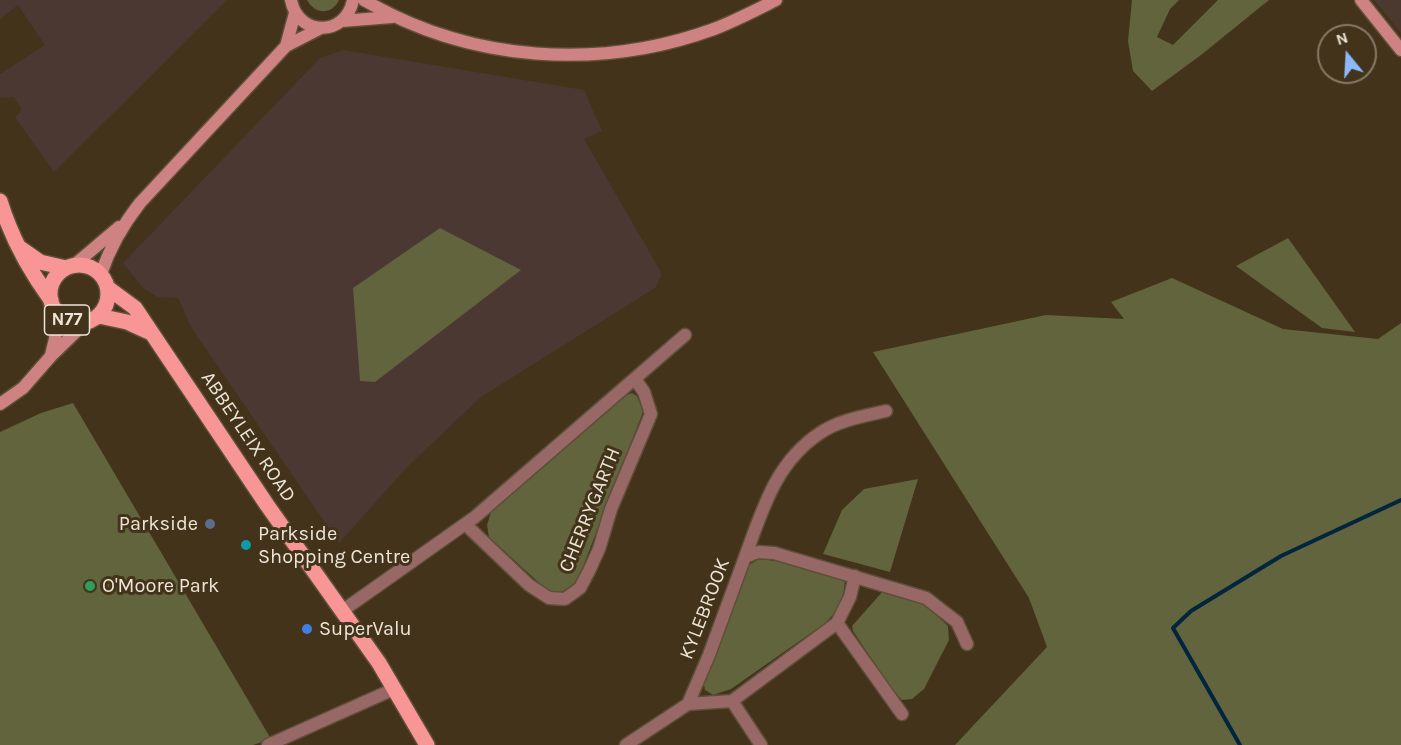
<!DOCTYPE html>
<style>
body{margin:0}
#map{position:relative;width:1401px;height:745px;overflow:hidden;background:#42331a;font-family:Karla,sans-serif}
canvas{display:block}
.north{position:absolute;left:1317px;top:24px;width:60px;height:60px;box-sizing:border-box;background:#42331a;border:2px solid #877a65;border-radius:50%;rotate:342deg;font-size:16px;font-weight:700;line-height:24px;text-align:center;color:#eee5d6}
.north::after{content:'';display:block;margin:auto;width:21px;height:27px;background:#8cb9fc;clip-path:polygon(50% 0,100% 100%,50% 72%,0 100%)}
</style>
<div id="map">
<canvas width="1401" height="745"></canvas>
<div class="north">N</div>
</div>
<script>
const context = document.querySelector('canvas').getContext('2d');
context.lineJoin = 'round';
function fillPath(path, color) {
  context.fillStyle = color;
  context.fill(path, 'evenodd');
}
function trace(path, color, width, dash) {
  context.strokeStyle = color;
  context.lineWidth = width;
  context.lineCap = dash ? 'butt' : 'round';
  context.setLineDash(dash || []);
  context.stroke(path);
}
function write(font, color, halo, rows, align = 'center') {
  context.font = font + ' Karla,sans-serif';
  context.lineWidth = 6;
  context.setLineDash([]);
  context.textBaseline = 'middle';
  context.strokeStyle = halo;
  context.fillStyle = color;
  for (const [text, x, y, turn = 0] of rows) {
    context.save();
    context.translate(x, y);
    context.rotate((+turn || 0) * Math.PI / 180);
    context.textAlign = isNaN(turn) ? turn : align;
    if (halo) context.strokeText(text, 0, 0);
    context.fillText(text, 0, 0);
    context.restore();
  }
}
fillPath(new Path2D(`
 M 1374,0 L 1401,0 L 1401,33 Z`), '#4b3930');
fillPath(new Path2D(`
 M 0,0 L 227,0 L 54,172 L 15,117 L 22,110 L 14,97 L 0,98 L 0,74 L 45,45 L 18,5 L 0,19 Z
 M 343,50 L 584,90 L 602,131 L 584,139 L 662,274 L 655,288 L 481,397 L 407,467 L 339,543 L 191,327 L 178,298 L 158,297 L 144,289 L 123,263 L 320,58 Z`), '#4c3832');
fillPath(new Path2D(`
 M 307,0 L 339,0 C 332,15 315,15 307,0 Z
 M 1132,0 L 1179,0 L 1170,9 L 1157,37 L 1173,45 L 1218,0 L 1269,0 L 1201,55 L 1152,91 L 1133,71 L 1128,41 Z
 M 440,228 L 521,270 L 375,382 L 360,381 L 353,288 Z
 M 1288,238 L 1355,332 L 1322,328 L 1236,266 Z
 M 1172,278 L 1283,329 L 1378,339 L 1401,323 L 1401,745 L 955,745 L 1047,647 L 1029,598 L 873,352 L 1046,315 L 1124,319 L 1111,302 Z
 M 632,393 L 637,396 L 643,412 L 577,582 L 560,593 L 549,592 L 489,537 L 487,525 L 491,512 L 624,396 Z
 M 73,403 L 271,739 L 253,745 L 0,745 L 0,432 L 41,413 Z
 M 918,479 L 890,572 L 823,554 L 842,510 L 864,489 Z
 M 759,559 L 793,563 L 845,577 C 844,599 840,610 824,624 L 731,689 L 713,695 L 705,690 L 703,680 L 749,565 Z
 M 884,590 L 923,602 L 948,626 L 949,640 L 924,689 L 912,699 L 902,700 L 892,690 L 853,631 L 852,626 Z`), '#61643c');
trace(new Path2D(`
 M 1240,745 L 1173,628 L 1191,611 L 1281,556 L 1401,500`), '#00263f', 4);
const minor = new Path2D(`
 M 465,524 L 529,585 L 549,598 L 565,599 L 580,588 L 589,571 L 599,549 L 611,509 L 651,414 L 644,392 L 635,379
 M 745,557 C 763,509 775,463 820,433 C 839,420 864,416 886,411
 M 342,611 L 475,517 L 685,335
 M 837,623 L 902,714
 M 732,701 L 761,745
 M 688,704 L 732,701 L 837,623 L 850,597 L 855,576
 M 268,745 L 394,689
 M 626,745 L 688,704 L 709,655 L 745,557 L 758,552 L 774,553 L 926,598 L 957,622 L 967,644`);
const secondary = new Path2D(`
 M 291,0 C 298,37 346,37 353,0
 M 364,0 C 470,62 599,71 714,29 C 735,21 756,10 776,0
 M 1361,0 L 1401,50
 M 342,21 L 392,17
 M 286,46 L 295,13
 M 73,266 L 119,227
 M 101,274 C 110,247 122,226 140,203 L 286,46 L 321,28
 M 51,355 L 55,339 L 58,314
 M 0,404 L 23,388 L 51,356 L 86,322`);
const primary = new Path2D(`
 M 0,201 C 11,237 29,270 51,300
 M 20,248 L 40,262 L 66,268
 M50 294a29 29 0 1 1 58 0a29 29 0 1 1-58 0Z
 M 108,288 L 135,308 L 267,505 L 379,663 L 427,745
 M 99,316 L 127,322 L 151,333`);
trace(minor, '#5e4f38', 15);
trace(secondary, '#5e4f38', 15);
trace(primary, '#5e4f38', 18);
trace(minor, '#986866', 12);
trace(secondary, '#ce8281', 12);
trace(primary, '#f89695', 15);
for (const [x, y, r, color] of [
 [210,524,6,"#5c6f8a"],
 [246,545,6,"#0f9aa8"],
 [90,586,6,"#2e9e5b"],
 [307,629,6,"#3f7fe0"]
]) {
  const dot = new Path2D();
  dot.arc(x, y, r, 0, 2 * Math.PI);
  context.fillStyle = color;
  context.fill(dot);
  trace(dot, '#42331a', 2);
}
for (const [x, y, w] of [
 [67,320,45]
]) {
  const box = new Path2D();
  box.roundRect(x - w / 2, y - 15, w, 30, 4.5);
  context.fillStyle = '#42331a';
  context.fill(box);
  trace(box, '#eee5d6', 1.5);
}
write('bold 18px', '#eee5d6', null, [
 ["N77",67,320]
]);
write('20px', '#eee5d6', '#42331a', [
 ["ABBEYLEIX ROAD",248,437,56],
 ["CHERRYGARTH",590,510,-68],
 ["KYLEBROOK",705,609,-69]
]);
write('20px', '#eee5d6', '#42331a', [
 ["Parkside",198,524,"right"],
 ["Parkside",258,534],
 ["Shopping Centre",258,557],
 ["O'Moore Park",102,586],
 ["SuperValu",319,629]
], 'left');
</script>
